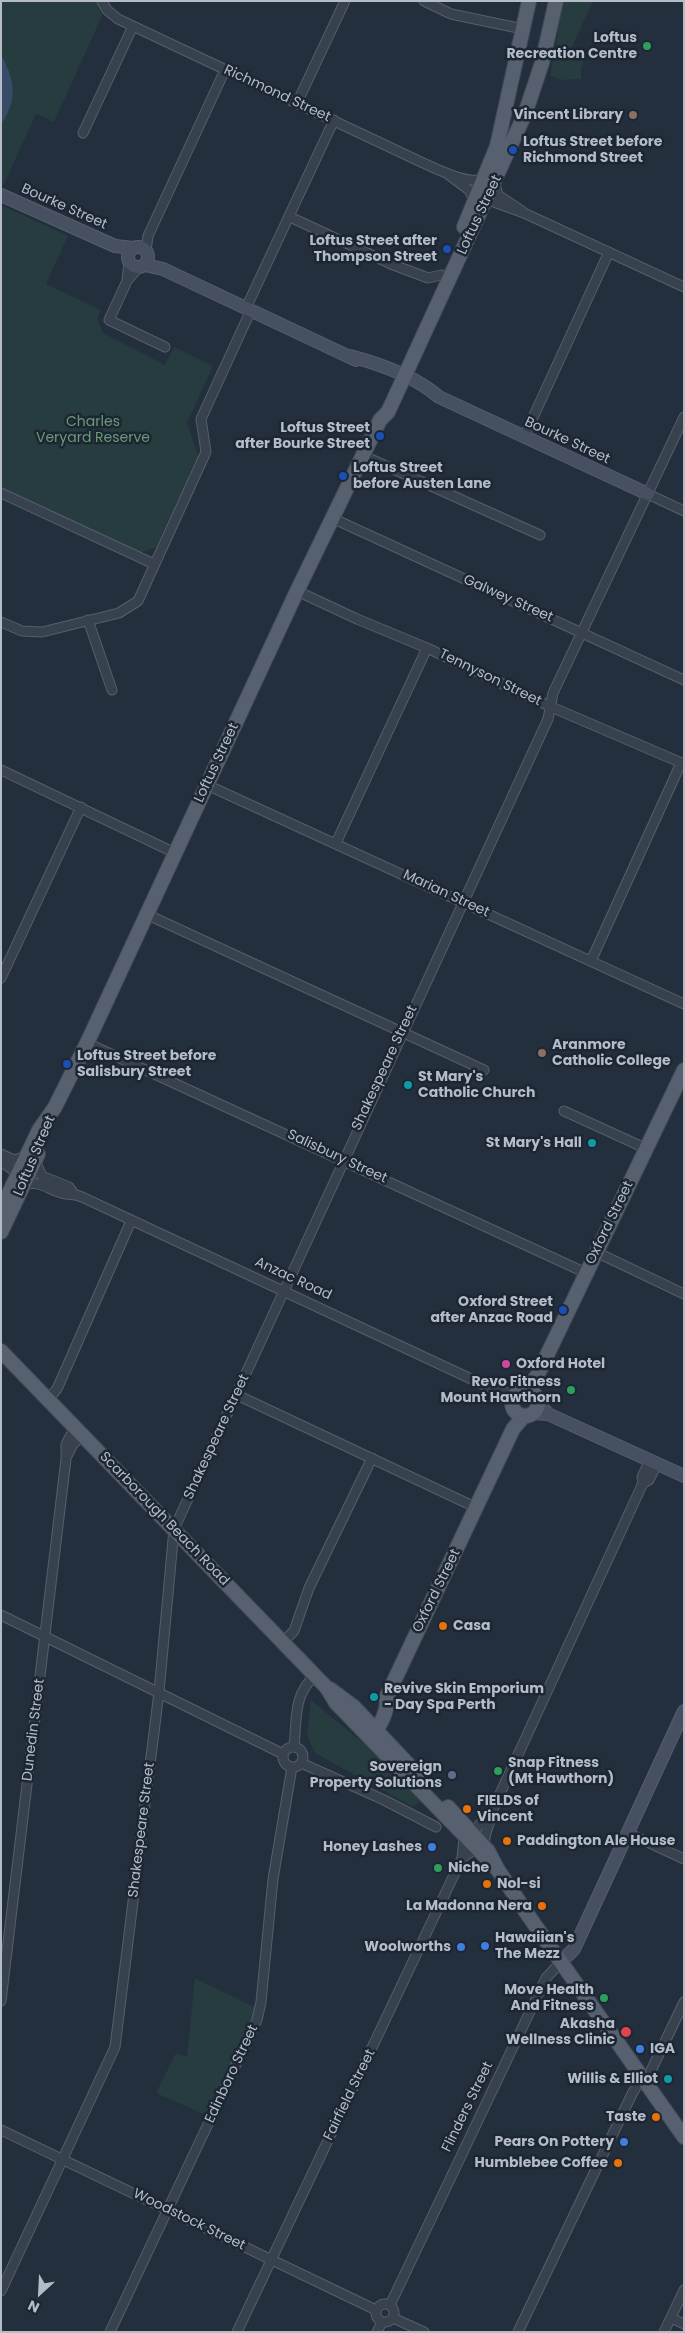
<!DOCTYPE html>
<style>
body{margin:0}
#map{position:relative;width:685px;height:2333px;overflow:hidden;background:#242f3e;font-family:Poppins,sans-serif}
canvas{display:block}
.frame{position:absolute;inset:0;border:2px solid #b4bcc9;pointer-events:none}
.north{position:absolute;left:15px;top:2268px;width:50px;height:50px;-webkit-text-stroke:4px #1d2633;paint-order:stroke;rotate:205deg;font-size:14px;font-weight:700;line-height:20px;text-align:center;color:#b4bcc9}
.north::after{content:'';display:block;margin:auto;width:18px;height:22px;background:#b4bcc9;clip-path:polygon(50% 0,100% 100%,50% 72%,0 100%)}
</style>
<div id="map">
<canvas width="685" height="2333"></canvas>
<div class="frame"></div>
<div class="north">N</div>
</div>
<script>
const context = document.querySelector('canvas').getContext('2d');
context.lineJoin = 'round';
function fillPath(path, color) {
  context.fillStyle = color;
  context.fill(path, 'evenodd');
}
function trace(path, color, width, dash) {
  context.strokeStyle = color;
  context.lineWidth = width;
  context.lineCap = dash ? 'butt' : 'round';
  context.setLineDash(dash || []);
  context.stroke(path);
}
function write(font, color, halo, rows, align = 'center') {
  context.font = font + ' Poppins,sans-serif';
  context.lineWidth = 5;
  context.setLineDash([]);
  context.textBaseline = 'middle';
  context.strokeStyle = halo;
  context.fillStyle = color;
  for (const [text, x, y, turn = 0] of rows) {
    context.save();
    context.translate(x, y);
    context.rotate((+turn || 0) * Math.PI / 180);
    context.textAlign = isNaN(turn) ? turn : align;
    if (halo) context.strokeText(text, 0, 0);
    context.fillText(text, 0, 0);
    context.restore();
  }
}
fillPath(new Path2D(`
 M 1,1 L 98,1 L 102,16 L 54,122 L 36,114 L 4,184 L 1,183 Z
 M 560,1 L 593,1 L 570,51 L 584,59 L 581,70 L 581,79 L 561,80 L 550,75 L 558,34 L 556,31 Z
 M 1,205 L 68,236 L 46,284 L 101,310 L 97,319 L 103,333 L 165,365 L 174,347 L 213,366 L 187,423 L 198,456 L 156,547 L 140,553 L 1,487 Z
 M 311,1700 L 380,1757 L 421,1800 L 413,1807 L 315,1753 L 307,1735 Z
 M 195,1978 L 256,2008 L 255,2015 L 208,2116 L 156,2093 L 176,2053 L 187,2057 Z`), '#263c3f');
fillPath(new Path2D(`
 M 1,55 C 15,80 18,99 1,124 Z`), '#394c67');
const street = new Path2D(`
 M 102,1 L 107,10 L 118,19 L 421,162 C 437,169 467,185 485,179
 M 424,1 L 451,14 L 523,29
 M 297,103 L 345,1
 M 83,133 L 133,26
 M 449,175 L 469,190 L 475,202
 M 495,183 L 498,195 L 522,211
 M 483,198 L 524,213 L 684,287
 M 290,217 L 391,264 L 428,278 L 441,275
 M 146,251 L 148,236 L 225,70
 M 138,268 L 127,281 L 109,320 L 165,347
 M 127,280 L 129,263
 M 246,308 L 334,120
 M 524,437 L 609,252
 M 362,455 L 540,535
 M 1,493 L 154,564
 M 648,494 L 684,511
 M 332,518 L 684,680
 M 297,591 L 357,619 L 427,648 L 549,706 L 684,764
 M 88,620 L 112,690
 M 1,622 L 22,631 L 42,632 L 119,613 L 138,601 L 206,452 L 201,419 L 251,310
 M 1,770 L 175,853
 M 207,785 L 684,1004
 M 336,843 L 427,648
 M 146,914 L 484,1070
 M 591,961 L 681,763
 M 1,978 L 81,807
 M 87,1043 L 586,1273
 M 564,1111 L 647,1149
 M 1,1154 L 14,1160 L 27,1156
 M 35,1161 L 42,1176 L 69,1187 L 74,1194
 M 1,1163 C 11,1167 15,1170 16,1180
 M 24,1185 C 41,1179 50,1192 66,1194 C 72,1195 76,1194 82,1197 L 499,1392 L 512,1404
 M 596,1252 L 684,1294
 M 499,1392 L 516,1393
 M 237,1395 L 477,1508
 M 48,1399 L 57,1389 L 131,1221
 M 67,1456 L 73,1444 L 83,1436
 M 643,1483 L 649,1480 L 657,1464
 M 1,1615 L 283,1754
 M 283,1642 L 294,1631 L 309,1588 L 372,1458
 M283 1757a10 10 0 1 1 20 0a10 10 0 1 1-20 0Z
 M 294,1747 C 297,1718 293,1696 315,1675
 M 301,1763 L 384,1800 L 436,1827
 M 628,1833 L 684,1859
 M 485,1847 C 482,1834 492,1822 493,1809 L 643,1483 L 642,1477 L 650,1460
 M 462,1858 L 475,1849 L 473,1832 L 493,1809
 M 1,2001 L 66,1459 L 66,1444 L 75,1427
 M 1,2130 L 376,2310
 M 1,2291 L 115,2047 L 159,1692 L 174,1529 L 548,719 L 553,693 L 684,417
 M376 2313a9 9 0 1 1 18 0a9 9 0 1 1-18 0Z
 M 390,2305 L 546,1978 L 561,1962
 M 393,2318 L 424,2332
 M 671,2318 L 684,2324
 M 110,2332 L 257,2020 L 261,2002 L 273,1879 L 292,1767
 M 237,2332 L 462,1858 L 464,1837
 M 377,2332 L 382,2322
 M 518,2332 L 632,2094 L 639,2082 L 649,2075 L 684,2002
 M 664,2332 L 684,2290`);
const secondary = new Path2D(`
 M 1,195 L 115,246 L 133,248
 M128 257a10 10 0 1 1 20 0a10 10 0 1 1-20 0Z
 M 145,265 L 163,269 L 356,360
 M 350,356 C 380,364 415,376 439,397 L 648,494
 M 538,1402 L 548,1414
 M 533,1413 L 548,1414 L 684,1476
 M 561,1962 L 574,1949 L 684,1711`);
const primary = new Path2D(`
 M 464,227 L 497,146 L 529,1
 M 1,1210 L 39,1130 L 55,1107 L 87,1043 L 297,591 L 380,420 L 388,412 L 525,114 L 542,63 L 556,1
 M 1,1232 L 38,1154
 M 1,1351 L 327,1688 L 336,1703 L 498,1870
 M 525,1390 L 537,1376 L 684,1070
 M512 1403a13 13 0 1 1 26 0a13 13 0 1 1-26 0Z
 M 330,1689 L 354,1707 L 425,1782
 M 372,1735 C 380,1727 389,1709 386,1698 L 513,1429 L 524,1416
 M 448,1807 L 488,1851 L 498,1870 L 530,1918 L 684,2137`);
trace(street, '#565f6c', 11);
trace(secondary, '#565f6c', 14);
trace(primary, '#414a57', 16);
trace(street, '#38414e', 9);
trace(secondary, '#465061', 12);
trace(primary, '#56606e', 14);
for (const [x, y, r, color] of [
 [647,46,5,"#2e9e5b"],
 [633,115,5,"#8d6e63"],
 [513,150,5,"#1a4fb4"],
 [447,249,5,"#1a4fb4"],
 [380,436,5,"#1a4fb4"],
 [343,476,5,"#1a4fb4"],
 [542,1053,5,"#8d6e63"],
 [67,1064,5,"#1a4fb4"],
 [408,1085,5,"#0f9aa8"],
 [592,1143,5,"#0f9aa8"],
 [563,1310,5,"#1a4fb4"],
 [506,1364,5,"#d1479c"],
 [571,1390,5,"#2e9e5b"],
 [443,1626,5,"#e8710a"],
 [374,1697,5,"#0f9aa8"],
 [498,1771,5,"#2e9e5b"],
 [452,1775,5,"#5c6f8a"],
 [467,1809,5,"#e8710a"],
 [507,1841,5,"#e8710a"],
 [432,1847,5,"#3f7fe0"],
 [438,1868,5,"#2e9e5b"],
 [487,1884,5,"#e8710a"],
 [542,1906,5,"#e8710a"],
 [485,1946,5,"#3f7fe0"],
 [461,1947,5,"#3f7fe0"],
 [604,1998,5,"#2e9e5b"],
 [626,2032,6,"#e0444e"],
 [640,2049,5,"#3f7fe0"],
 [668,2079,5,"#0f9aa8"],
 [656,2117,5,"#e8710a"],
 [624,2142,5,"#3f7fe0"],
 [618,2163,5,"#e8710a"]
]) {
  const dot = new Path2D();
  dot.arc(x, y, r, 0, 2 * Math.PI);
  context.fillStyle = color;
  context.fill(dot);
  trace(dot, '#1d2633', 2);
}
write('bold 14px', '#b4bcc9', '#1d2633', [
 ["Loftus",637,38],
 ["Recreation Centre",637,54],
 ["Vincent Library",623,115],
 ["Loftus Street before",523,142,"left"],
 ["Richmond Street",523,158,"left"],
 ["Loftus Street after",437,241],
 ["Thompson Street",437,257],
 ["Loftus Street",370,428],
 ["after Bourke Street",370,444],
 ["Loftus Street",353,468,"left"],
 ["before Austen Lane",353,484,"left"],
 ["Aranmore",552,1045,"left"],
 ["Catholic College",552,1061,"left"],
 ["Loftus Street before",77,1056,"left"],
 ["Salisbury Street",77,1072,"left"],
 ["St Mary's",418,1077,"left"],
 ["Catholic Church",418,1093,"left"],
 ["St Mary's Hall",582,1143],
 ["Oxford Street",553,1302],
 ["after Anzac Road",553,1318],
 ["Oxford Hotel",516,1364,"left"],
 ["Revo Fitness",561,1382],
 ["Mount Hawthorn",561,1398],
 ["Casa",453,1626,"left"],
 ["Revive Skin Emporium",384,1689,"left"],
 ["- Day Spa Perth",384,1705,"left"],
 ["Snap Fitness",508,1763,"left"],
 ["(Mt Hawthorn)",508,1779,"left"],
 ["Sovereign",442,1767],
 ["Property Solutions",442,1783],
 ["FIELDS of",477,1801,"left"],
 ["Vincent",477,1817,"left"],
 ["Paddington Ale House",517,1841,"left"],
 ["Honey Lashes",422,1847],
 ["Niche",448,1868,"left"],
 ["Nol-si",497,1884,"left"],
 ["La Madonna Nera",532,1906],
 ["Hawaiian's",495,1938,"left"],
 ["The Mezz",495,1954,"left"],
 ["Woolworths",451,1947],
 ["Move Health",594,1990],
 ["And Fitness",594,2006],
 ["Akasha",615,2024],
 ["Wellness Clinic",615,2040],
 ["IGA",650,2049,"left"],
 ["Willis & Elliot",658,2079],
 ["Taste",646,2117],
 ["Pears On Pottery",614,2142],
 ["Humblebee Coffee",608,2163]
], 'right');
write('14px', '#b4bcc9', '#1d2633', [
 ["Richmond Street",277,94,25],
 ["Bourke Street",64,207,24],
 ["Loftus Street",480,215,-65],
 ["Bourke Street",567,441,25],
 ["Galwey Street",508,599,24],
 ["Tennyson Street",490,678,26],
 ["Loftus Street",217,763,-65],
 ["Marian Street",446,894,25],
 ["Shakespeare Street",385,1068,-65],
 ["Loftus Street",35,1156,-67],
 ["Salisbury Street",337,1157,25],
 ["Oxford Street",610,1223,-64],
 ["Anzac Road",293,1279,25],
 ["Shakespeare Street",217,1437,-65],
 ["Scarborough Beach Road",164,1519,46],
 ["Oxford Street",437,1591,-64],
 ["Dunedin Street",34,1730,-83],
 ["Shakespeare Street",142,1830,-83],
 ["Edinboro Street",232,2074,-65],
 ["Fairfield Street",350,2095,-64],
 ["Flinders Street",468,2107,-64],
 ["Woodstock Street",189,2220,26]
]);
write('14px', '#6b9a76', '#1d2633', [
 ["Charles",93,422],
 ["Veryard Reserve",93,438]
]);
</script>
